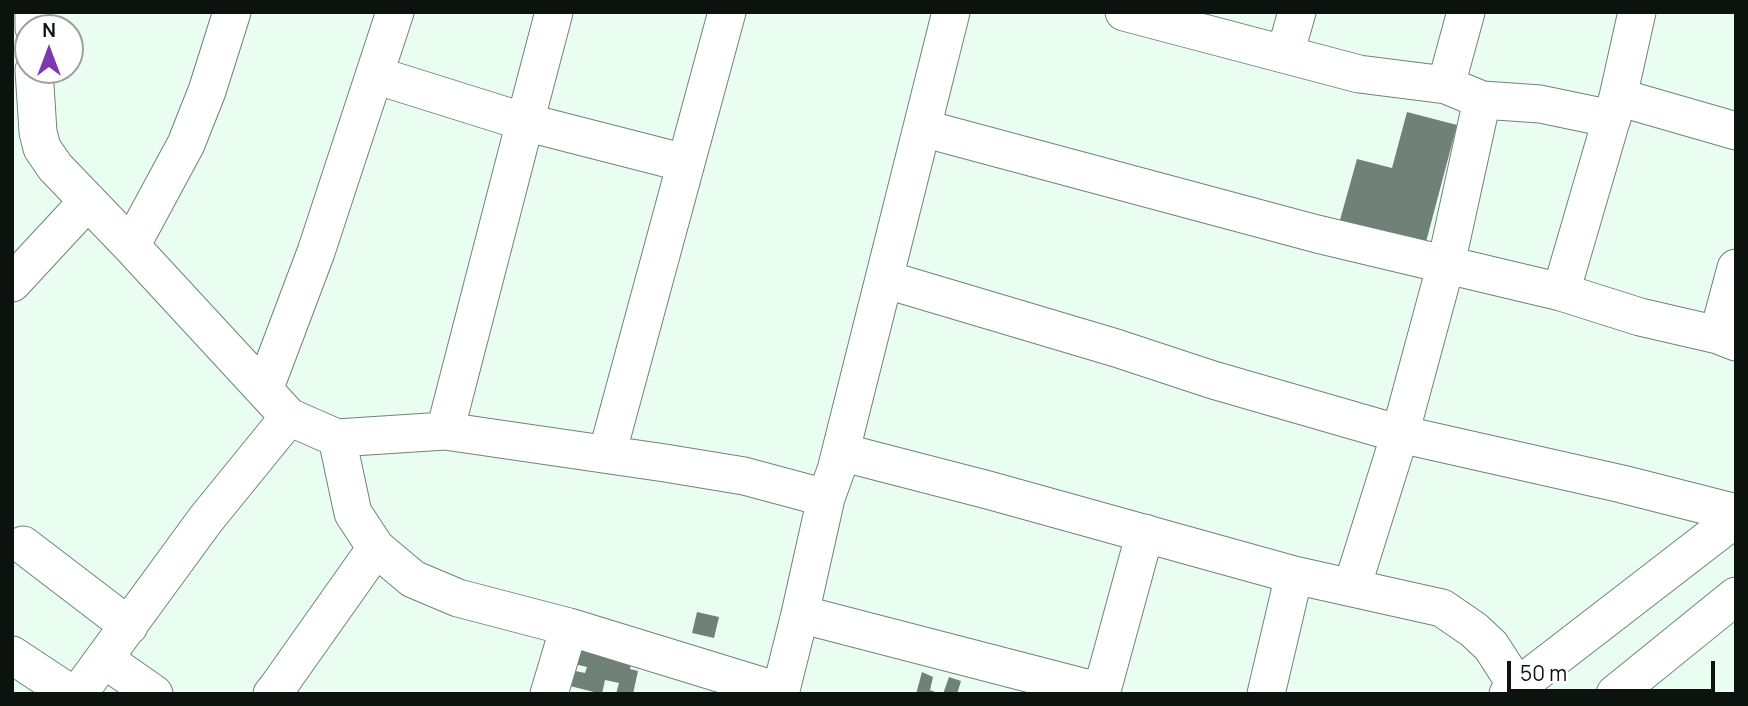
<!DOCTYPE html>
<style>
body{margin:0}
#map{position:relative;width:1748px;height:706px;overflow:hidden;background:#e9fdf0;font-family:Manrope,sans-serif}
canvas{display:block}
.frame{position:absolute;inset:0;border:14px solid #0c120e;pointer-events:none}
.north{position:absolute;left:14px;top:14px;width:70px;height:70px;box-sizing:border-box;background:#fff;border:2px solid #9ea09f;border-radius:50%;rotate:0deg;font-size:19px;font-weight:700;line-height:28px;text-align:center;color:#0c120e}
.north::after{content:'';display:block;margin:auto;width:24px;height:32px;background:#7d39ad;clip-path:polygon(50% 0,100% 100%,50% 72%,0 100%)}
.scale{position:absolute;left:1507px;top:661px;width:208px;height:32px;box-sizing:border-box;border:4px solid #0c120e;border-top:0;padding-left:9px;font-size:21px;line-height:24px;white-space:nowrap;color:#0c120e;-webkit-text-stroke:5px #fff;paint-order:stroke}
</style>
<div id="map">
<canvas width="1748" height="706"></canvas>
<div class="frame"></div>
<div class="north">N</div>
<div class="scale">50 m</div>
</div>
<script>
const context = document.querySelector('canvas').getContext('2d');
context.lineJoin = 'round';
function fillPath(path, color) {
  context.fillStyle = color;
  context.fill(path, 'evenodd');
}
function trace(path, color, width, dash) {
  context.strokeStyle = color;
  context.lineWidth = width;
  context.lineCap = dash ? 'butt' : 'round';
  context.setLineDash(dash || []);
  context.stroke(path);
}
fillPath(new Path2D(`
 M 1407,112 L 1457,125 L 1426,242 L 1340,220 L 1357,159 L 1392,168 Z
 M 697,612 L 719,617 L 714,638 L 692,633 Z
 M 575,642 L 633,656 L 630,669 L 638,671 L 633,694 L 616,694 L 619,683 L 605,680 L 602,694 L 562,684 L 566,669 L 585,673 L 587,667 L 570,663 Z
 M 922,672 L 933,677 L 930,690 L 941,694 L 916,694 Z
 M 949,677 L 961,681 L 957,694 L 943,694 Z`), '#708277');
const minor = new Path2D(`
 M 1124,12 L 1359,74 L 1446,85 L 1482,100 L 1540,104 L 1612,119
 M 34,28 L 34,12
 M 1285,54 L 1297,12
 M 34,70 L 38,132 L 42,148 L 55,167 L 131,246 L 289,417 L 337,438 L 445,431 L 665,463 L 744,476 L 826,498
 M 375,75 L 525,122 L 685,163
 M 1446,85 L 1466,12
 M 1618,97 L 1736,131
 M 922,128 L 1317,234 L 1561,292 L 1640,317 L 1718,335 L 1736,342
 M 131,246 L 186,144 L 207,91 L 232,12
 M 884,279 L 1116,348 L 1213,380 L 1400,434 L 1622,484 L 1736,513
 M 12,283 L 88,201
 M 1561,292 L 1618,97 L 1637,12
 M 1718,335 L 1736,268
 M 264,390 L 316,252 L 395,12
 M 445,431 L 525,122 L 554,12
 M 337,438 L 353,513 L 376,548 L 413,579 L 458,598 L 569,627 L 781,692
 M 841,452 L 988,490 L 1294,575 L 1442,608 L 1474,630 L 1491,646 L 1522,694
 M 607,454 L 727,12
 M 23,545 L 129,626
 M 1352,587 L 1400,434 L 1446,264 L 1482,100
 M 800,614 L 1101,692
 M 12,655 L 71,694
 M 104,659 L 154,694
 M 78,694 L 206,519 L 289,417
 M 272,694 L 277,688 L 376,548
 M 549,694 L 569,627
 M 780,694 L 800,614 L 826,498 L 836,470 L 951,12
 M 1101,694 L 1145,533
 M 1266,694 L 1294,575
 M 1508,694 L 1736,518
 M 1615,694 L 1736,596`);
trace(minor, '#718378', 39);
trace(minor, '#fff', 37);
</script>
